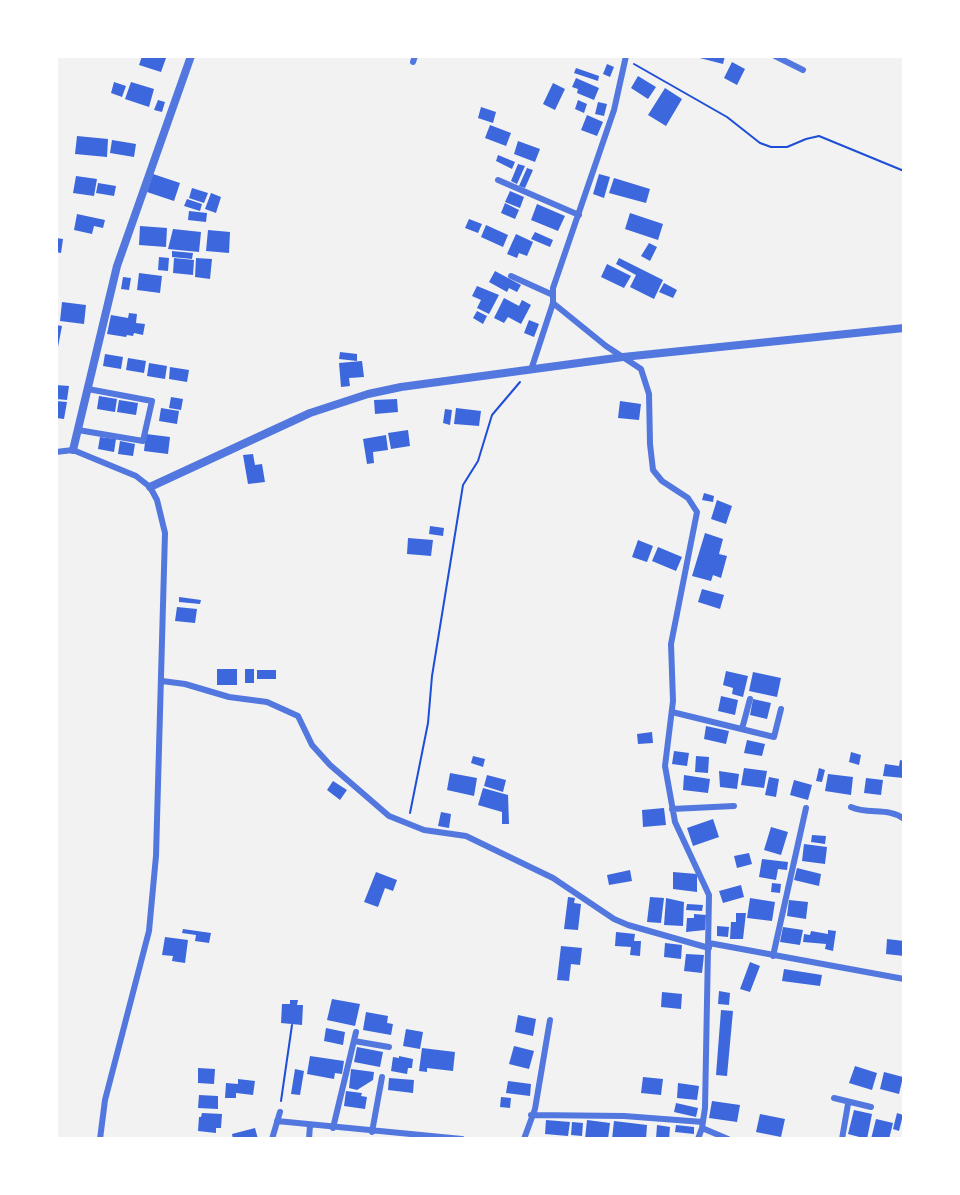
<!DOCTYPE html>
<style>
body{margin:0}
#map{position:relative;width:960px;height:1195px;overflow:hidden;background:#f2f2f2;font-family:Ubuntu,sans-serif}
canvas{display:block}
.frame{position:absolute;inset:0;border:58px solid #fff;pointer-events:none}
</style>
<div id="map">
<canvas width="960" height="1195"></canvas>
<div class="frame"></div>
</div>
<script>
const context = document.querySelector('canvas').getContext('2d');
context.lineJoin = 'round';
function fillPath(path, color) {
  context.fillStyle = color;
  context.fill(path, 'evenodd');
}
function trace(path, color, width, dash) {
  context.strokeStyle = color;
  context.lineWidth = width;
  context.lineCap = dash ? 'butt' : 'round';
  context.setLineDash(dash || []);
  context.stroke(path);
}
fillPath(new Path2D(`
 M 142,56 L 166,58 L 161,72 L 139,65 Z
 M 692,56 L 725,56 L 723,64 Z
 M 732,62 L 745,69 L 737,85 L 724,78 Z
 M 607,64 L 614,67 L 610,77 L 603,74 Z
 M 576,68 L 599,76 L 598,81 L 574,73 Z
 M 638,76 L 656,87 L 648,99 L 631,88 Z
 M 576,78 L 599,88 L 594,100 L 577,93 L 578,89 L 572,87 Z
 M 114,82 L 126,86 L 122,97 L 111,93 Z
 M 131,82 L 154,89 L 149,107 L 125,99 Z
 M 553,83 L 565,89 L 555,110 L 543,104 Z
 M 665,88 L 682,99 L 666,126 L 648,115 Z
 M 158,100 L 165,102 L 162,112 L 154,110 Z
 M 578,100 L 587,104 L 584,113 L 575,109 Z
 M 598,102 L 607,104 L 604,116 L 595,114 Z
 M 481,107 L 496,112 L 493,123 L 478,118 Z
 M 587,115 L 603,122 L 597,136 L 581,130 Z
 M 490,125 L 511,133 L 506,146 L 485,138 Z
 M 77,136 L 108,139 L 107,157 L 75,154 Z
 M 112,140 L 136,144 L 134,157 L 110,153 Z
 M 518,141 L 540,149 L 535,162 L 514,154 Z
 M 498,155 L 515,162 L 512,169 L 496,161 Z
 M 518,164 L 525,166 L 517,184 L 511,181 Z
 M 527,168 L 533,170 L 525,188 L 519,186 Z
 M 153,174 L 180,183 L 174,201 L 147,192 Z
 M 599,174 L 610,177 L 604,198 L 593,194 Z
 M 76,176 L 97,179 L 94,196 L 73,193 Z
 M 614,178 L 650,189 L 646,203 L 609,193 Z
 M 98,183 L 116,186 L 114,196 L 96,193 Z
 M 192,188 L 208,193 L 204,203 L 189,198 Z
 M 510,191 L 524,197 L 520,208 L 505,202 Z
 M 211,193 L 221,197 L 216,213 L 205,209 Z
 M 187,199 L 202,204 L 200,211 L 184,206 Z
 M 505,203 L 519,210 L 515,219 L 501,213 Z
 M 537,204 L 565,216 L 558,231 L 531,220 Z
 M 189,211 L 207,213 L 206,222 L 188,220 Z
 M 630,213 L 663,224 L 658,240 L 625,229 Z
 M 77,214 L 105,220 L 103,228 L 94,226 L 92,234 L 74,230 Z
 M 469,219 L 482,224 L 478,233 L 465,228 Z
 M 486,225 L 508,235 L 503,247 L 481,237 Z
 M 140,226 L 167,228 L 166,247 L 139,245 Z
 M 173,229 L 201,232 L 199,252 L 168,249 Z
 M 208,230 L 230,232 L 229,253 L 206,251 Z
 M 535,232 L 553,240 L 550,247 L 531,239 Z
 M 516,234 L 533,242 L 527,256 L 519,253 L 517,258 L 507,254 Z
 M 56,238 L 63,239 L 61,253 L 56,252 Z
 M 649,243 L 657,247 L 650,261 L 641,256 Z
 M 172,251 L 193,253 L 192,259 L 172,257 Z
 M 159,257 L 169,258 L 168,271 L 158,270 Z
 M 174,258 L 194,260 L 193,275 L 173,273 Z
 M 196,258 L 212,259 L 210,279 L 195,277 Z
 M 619,258 L 663,280 L 654,299 L 630,287 L 636,275 L 616,264 Z
 M 607,264 L 631,276 L 624,288 L 601,277 Z
 M 495,271 L 521,285 L 517,292 L 509,288 L 507,292 L 489,282 Z
 M 139,273 L 162,276 L 160,293 L 137,290 Z
 M 123,277 L 131,278 L 129,290 L 121,289 Z
 M 664,283 L 677,290 L 673,298 L 659,292 Z
 M 477,286 L 499,295 L 489,314 L 477,308 L 481,300 L 472,296 Z
 M 504,298 L 519,306 L 522,300 L 531,305 L 521,324 L 508,317 L 504,323 L 494,318 Z
 M 62,302 L 86,305 L 84,324 L 60,321 Z
 M 477,311 L 487,316 L 483,324 L 473,318 Z
 M 129,313 L 137,314 L 136,323 L 145,324 L 143,335 L 134,333 L 133,336 L 127,335 L 126,337 L 107,334 L 111,315 L 128,318 Z
 M 529,320 L 539,324 L 534,337 L 524,333 Z
 M 56,325 L 62,326 L 58,347 L 56,347 Z
 M 340,352 L 357,354 L 357,361 L 339,359 Z
 M 105,354 L 123,357 L 121,369 L 103,366 Z
 M 128,358 L 146,361 L 144,373 L 126,370 Z
 M 362,361 L 364,377 L 349,378 L 350,386 L 341,387 L 339,363 Z
 M 149,363 L 167,366 L 165,379 L 147,376 Z
 M 170,367 L 189,370 L 187,382 L 169,379 Z
 M 56,385 L 69,386 L 67,400 L 56,399 Z
 M 99,396 L 117,399 L 115,412 L 97,409 Z
 M 171,397 L 183,399 L 181,410 L 169,408 Z
 M 397,399 L 398,412 L 375,414 L 374,400 Z
 M 119,400 L 138,403 L 136,415 L 117,412 Z
 M 56,401 L 67,402 L 64,419 L 56,418 Z
 M 620,401 L 641,404 L 639,420 L 618,418 Z
 M 161,408 L 179,411 L 177,424 L 159,421 Z
 M 456,408 L 481,411 L 479,426 L 454,424 Z
 M 445,409 L 452,410 L 450,425 L 443,423 Z
 M 408,430 L 410,446 L 391,449 L 388,433 Z
 M 146,434 L 170,437 L 168,454 L 144,451 Z
 M 386,435 L 388,450 L 373,452 L 374,463 L 367,464 L 363,439 Z
 M 100,437 L 116,439 L 114,452 L 98,449 Z
 M 120,441 L 135,444 L 133,456 L 118,454 Z
 M 253,454 L 255,465 L 262,464 L 265,482 L 248,484 L 243,455 Z
 M 704,493 L 714,496 L 713,502 L 702,500 Z
 M 717,500 L 732,506 L 726,524 L 711,519 Z
 M 430,526 L 444,528 L 443,536 L 429,534 Z
 M 705,533 L 723,539 L 719,554 L 727,556 L 721,578 L 713,575 L 711,581 L 692,576 Z
 M 408,538 L 433,540 L 431,556 L 407,554 Z
 M 638,540 L 653,546 L 647,562 L 632,557 Z
 M 658,547 L 682,557 L 676,571 L 652,561 Z
 M 702,589 L 724,595 L 720,609 L 698,602 Z
 M 179,597 L 201,600 L 200,604 L 179,602 Z
 M 177,607 L 197,609 L 195,623 L 175,621 Z
 M 217,669 L 237,669 L 237,685 L 217,685 Z
 M 245,669 L 254,669 L 254,683 L 245,683 Z
 M 257,670 L 276,670 L 276,679 L 257,679 Z
 M 726,671 L 748,676 L 743,697 L 732,694 L 733,688 L 723,685 Z
 M 753,672 L 781,678 L 777,697 L 749,691 Z
 M 721,696 L 738,700 L 735,715 L 718,711 Z
 M 753,699 L 771,703 L 767,719 L 750,715 Z
 M 706,726 L 729,731 L 726,744 L 704,739 Z
 M 652,732 L 653,743 L 638,744 L 637,734 Z
 M 747,740 L 765,744 L 762,756 L 744,753 Z
 M 674,751 L 689,753 L 687,766 L 672,764 Z
 M 851,752 L 861,755 L 859,765 L 849,762 Z
 M 473,756 L 485,759 L 483,767 L 471,763 Z
 M 696,756 L 709,757 L 708,773 L 695,772 Z
 M 900,760 L 904,761 L 904,778 L 883,776 L 885,764 L 899,766 Z
 M 744,768 L 767,771 L 764,788 L 741,785 Z
 M 819,768 L 825,770 L 822,782 L 816,781 Z
 M 719,771 L 739,774 L 737,789 L 720,787 Z
 M 450,773 L 477,778 L 474,796 L 447,790 Z
 M 828,774 L 853,777 L 851,795 L 825,791 Z
 M 487,775 L 506,780 L 503,792 L 484,786 Z
 M 684,775 L 710,779 L 708,793 L 683,790 Z
 M 769,777 L 779,779 L 776,797 L 765,795 Z
 M 866,778 L 883,780 L 881,795 L 864,793 Z
 M 794,780 L 812,785 L 808,800 L 790,795 Z
 M 333,781 L 347,790 L 340,800 L 327,790 Z
 M 483,788 L 508,795 L 509,824 L 502,824 L 502,812 L 478,805 Z
 M 664,808 L 666,825 L 643,827 L 642,810 Z
 M 441,812 L 451,814 L 449,828 L 438,826 Z
 M 713,819 L 719,837 L 693,846 L 687,828 Z
 M 771,827 L 788,832 L 781,855 L 764,850 Z
 M 812,835 L 826,836 L 825,844 L 811,842 Z
 M 804,844 L 827,847 L 825,864 L 802,861 Z
 M 749,853 L 752,864 L 737,868 L 734,856 Z
 M 762,859 L 788,862 L 787,870 L 778,869 L 776,880 L 759,877 Z
 M 797,868 L 821,874 L 819,886 L 794,880 Z
 M 630,870 L 632,881 L 609,885 L 607,875 Z
 M 376,872 L 397,880 L 393,891 L 385,888 L 378,907 L 364,902 Z
 M 673,872 L 697,874 L 697,892 L 673,889 Z
 M 772,883 L 781,884 L 780,893 L 771,892 Z
 M 741,885 L 744,897 L 723,903 L 719,891 Z
 M 568,897 L 575,898 L 574,903 L 581,904 L 578,930 L 564,929 Z
 M 650,897 L 664,898 L 661,923 L 647,922 Z
 M 666,898 L 684,902 L 683,926 L 664,925 Z
 M 750,898 L 775,902 L 772,921 L 747,918 Z
 M 789,900 L 808,902 L 806,919 L 787,916 Z
 M 687,904 L 703,905 L 702,911 L 686,910 Z
 M 736,913 L 746,913 L 743,939 L 730,939 L 731,922 L 736,922 Z
 M 694,914 L 706,915 L 705,930 L 686,932 L 687,918 L 694,918 Z
 M 717,926 L 729,927 L 728,937 L 717,936 Z
 M 783,927 L 803,930 L 800,945 L 780,942 Z
 M 183,929 L 211,933 L 209,943 L 195,941 L 196,935 L 182,933 Z
 M 828,930 L 836,931 L 833,951 L 825,949 L 826,944 L 803,942 L 804,934 L 810,935 L 811,931 L 828,934 Z
 M 616,932 L 635,934 L 634,941 L 641,941 L 640,956 L 630,955 L 631,947 L 615,946 Z
 M 165,937 L 188,940 L 185,963 L 172,961 L 173,956 L 162,955 Z
 M 887,939 L 904,941 L 904,956 L 886,954 Z
 M 665,943 L 682,945 L 681,959 L 664,957 Z
 M 561,946 L 582,948 L 580,965 L 571,964 L 569,981 L 557,980 Z
 M 686,954 L 704,955 L 702,973 L 684,971 Z
 M 750,962 L 760,966 L 750,992 L 740,989 Z
 M 784,969 L 822,975 L 820,986 L 782,981 Z
 M 719,991 L 730,993 L 729,1005 L 718,1004 Z
 M 662,992 L 682,994 L 681,1009 L 661,1007 Z
 M 332,999 L 360,1004 L 355,1026 L 327,1020 Z
 M 290,1000 L 298,1000 L 297,1005 L 303,1005 L 302,1025 L 281,1023 L 282,1004 L 290,1004 Z
 M 721,1010 L 733,1011 L 727,1076 L 716,1075 Z
 M 366,1012 L 388,1016 L 387,1023 L 393,1024 L 391,1035 L 363,1030 Z
 M 518,1015 L 536,1019 L 533,1036 L 515,1032 Z
 M 326,1028 L 345,1032 L 343,1045 L 324,1041 Z
 M 406,1029 L 423,1032 L 420,1049 L 403,1046 Z
 M 514,1046 L 534,1051 L 529,1069 L 509,1064 Z
 M 357,1047 L 383,1052 L 380,1067 L 354,1062 Z
 M 422,1048 L 455,1052 L 453,1071 L 427,1068 L 427,1072 L 419,1071 Z
 M 310,1056 L 344,1061 L 342,1074 L 335,1073 L 334,1079 L 307,1074 Z
 M 399,1056 L 413,1059 L 412,1068 L 408,1068 L 407,1074 L 391,1071 L 393,1057 L 399,1058 Z
 M 855,1066 L 877,1073 L 872,1090 L 849,1083 Z
 M 198,1068 L 215,1069 L 214,1084 L 198,1083 Z
 M 295,1069 L 304,1071 L 300,1095 L 291,1094 Z
 M 351,1069 L 374,1072 L 373,1080 L 357,1090 L 349,1088 Z
 M 884,1072 L 903,1077 L 899,1094 L 880,1089 Z
 M 643,1077 L 663,1079 L 661,1095 L 641,1093 Z
 M 389,1078 L 414,1080 L 413,1093 L 388,1090 Z
 M 238,1079 L 255,1081 L 253,1095 L 236,1093 L 236,1098 L 225,1098 L 226,1083 L 238,1084 Z
 M 508,1081 L 531,1084 L 530,1096 L 506,1093 Z
 M 678,1083 L 699,1086 L 697,1100 L 677,1098 Z
 M 346,1091 L 362,1093 L 361,1096 L 367,1097 L 365,1109 L 344,1106 Z
 M 199,1095 L 218,1096 L 218,1109 L 198,1108 Z
 M 501,1097 L 511,1098 L 510,1108 L 500,1107 Z
 M 712,1101 L 740,1105 L 737,1122 L 709,1118 Z
 M 676,1103 L 698,1108 L 696,1117 L 674,1112 Z
 M 854,1110 L 872,1114 L 867,1139 L 848,1134 Z
 M 202,1113 L 222,1114 L 221,1128 L 216,1128 L 216,1133 L 198,1131 L 199,1117 L 201,1117 Z
 M 897,1113 L 903,1115 L 899,1131 L 893,1129 Z
 M 760,1114 L 785,1119 L 781,1137 L 756,1132 Z
 M 876,1119 L 893,1123 L 889,1139 L 871,1139 Z
 M 546,1120 L 570,1122 L 568,1136 L 545,1134 Z
 M 587,1120 L 610,1123 L 608,1139 L 585,1139 Z
 M 614,1121 L 647,1125 L 646,1139 L 612,1139 Z
 M 572,1122 L 583,1123 L 582,1136 L 571,1135 Z
 M 657,1125 L 670,1127 L 669,1139 L 656,1139 Z
 M 676,1125 L 694,1127 L 694,1134 L 675,1132 Z
 M 255,1128 L 258,1139 L 233,1139 L 232,1134 Z`), '#3d67dc');
trace(new Path2D(`
 M 634,64 L 727,117 L 760,143 L 771,147 L 787,147 L 806,139 L 819,136 L 904,171
 M 410,813 L 428,723 L 432,676 L 463,485 L 478,461 L 492,415 L 520,382
 M 281,1101 L 292,1025`), '#1d4ed8', 2);
trace(new Path2D(`
 M 626,56 L 614,110 L 553,288 L 553,303 L 606,346 L 641,369 L 649,394 L 650,444 L 653,470 L 662,481 L 688,498 L 697,512 L 671,644 L 673,701 L 665,766 L 675,822 L 709,895 L 705,1108 L 702,1128 L 698,1139
 M 775,56 L 803,70
 M 413,62 L 415,56
 M 498,180 L 579,215
 M 511,276 L 553,295
 M 531,370 L 553,303
 M 78,430 L 143,441 L 152,401 L 88,389
 M 56,452 L 73,450 L 136,476 L 150,487 L 157,500 L 165,533 L 156,856 L 149,931 L 105,1100 L 100,1139
 M 162,681 L 185,684 L 229,697 L 267,702 L 298,716 L 312,745 L 330,765 L 389,816 L 424,830 L 466,836 L 553,878 L 614,919 L 628,925 L 709,948
 M 672,712 L 774,737 L 781,709
 M 742,729 L 750,699
 M 851,807 C 868,815 889,807 904,819
 M 672,809 L 734,806
 M 709,943 L 904,979
 M 773,956 L 806,808
 M 354,1041 L 389,1047
 M 834,1098 L 871,1107
 M 531,1115 L 624,1116 L 703,1122
 M 277,1121 L 462,1139
 M 333,1128 L 356,1032
 M 702,1128 L 728,1139
 M 372,1132 L 382,1077
 M 272,1139 L 280,1112
 M 309,1139 L 310,1125
 M 524,1139 L 535,1109 L 550,1020
 M 842,1139 L 848,1104`), '#5277de', 6);
trace(new Path2D(`
 M 73,450 L 117,266 L 191,56
 M 150,487 L 310,413 L 368,394 L 401,387 L 623,357 L 904,328`), '#5277de', 8);
</script>
